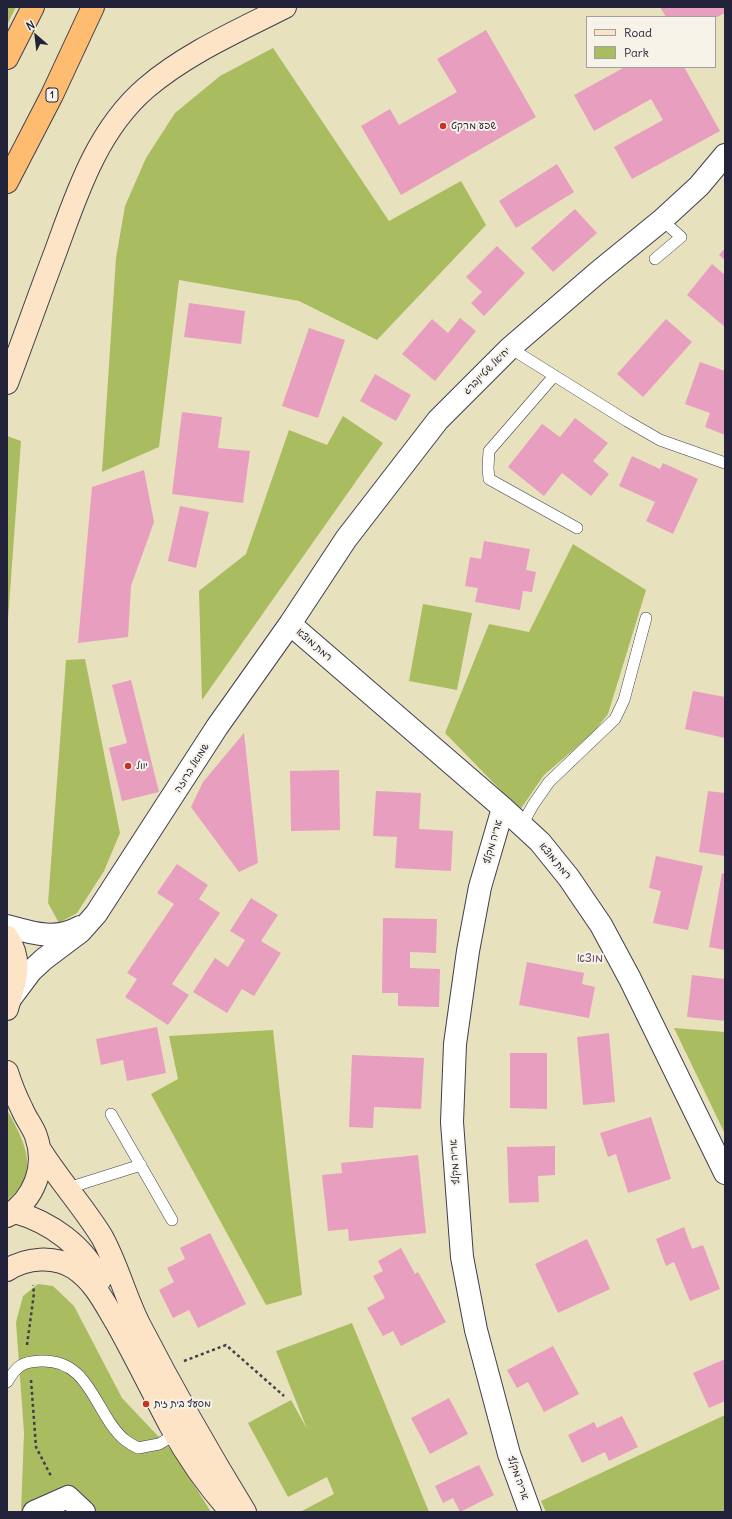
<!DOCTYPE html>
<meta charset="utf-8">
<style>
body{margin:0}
#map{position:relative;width:732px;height:1519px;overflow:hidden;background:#e8e1bd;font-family:Delius,sans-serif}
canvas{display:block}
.frame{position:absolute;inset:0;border:8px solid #22223b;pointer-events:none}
.legend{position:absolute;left:586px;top:16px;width:130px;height:52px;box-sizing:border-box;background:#f7f3e8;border:1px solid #a29fa3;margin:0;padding:5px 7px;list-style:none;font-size:12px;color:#22223b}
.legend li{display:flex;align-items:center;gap:8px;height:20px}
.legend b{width:20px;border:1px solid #a29fa3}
.north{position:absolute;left:16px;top:16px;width:40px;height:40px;-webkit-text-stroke:3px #f7f3e8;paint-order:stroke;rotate:332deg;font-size:11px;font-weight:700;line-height:16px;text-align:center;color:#22223b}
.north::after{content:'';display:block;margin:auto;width:14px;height:18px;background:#22223b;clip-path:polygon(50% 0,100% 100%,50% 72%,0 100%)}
</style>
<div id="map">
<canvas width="732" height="1519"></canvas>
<div class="frame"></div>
<ul class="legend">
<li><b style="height:5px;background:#fee4c6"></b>Road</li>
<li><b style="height:11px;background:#aabc60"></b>Park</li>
</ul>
<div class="north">N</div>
</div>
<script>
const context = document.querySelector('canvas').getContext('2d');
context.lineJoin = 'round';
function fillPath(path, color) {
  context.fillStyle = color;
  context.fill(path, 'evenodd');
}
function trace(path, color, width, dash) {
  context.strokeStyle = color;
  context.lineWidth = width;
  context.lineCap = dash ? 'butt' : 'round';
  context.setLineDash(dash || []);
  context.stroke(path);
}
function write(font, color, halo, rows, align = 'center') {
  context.font = font + ' Delius,"Playpen Sans Hebrew",sans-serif';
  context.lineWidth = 4;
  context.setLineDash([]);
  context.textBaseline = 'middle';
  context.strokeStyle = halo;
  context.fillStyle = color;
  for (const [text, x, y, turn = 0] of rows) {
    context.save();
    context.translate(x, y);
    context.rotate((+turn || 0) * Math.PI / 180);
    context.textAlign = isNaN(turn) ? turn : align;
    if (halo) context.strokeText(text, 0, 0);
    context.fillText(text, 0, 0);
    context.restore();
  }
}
fillPath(new Path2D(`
 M 7,7 L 16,7 L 7,25 Z
 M 273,48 L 389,221 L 461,181 L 486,225 L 377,340 L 299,301 L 179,280 L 159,447 L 102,472 L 116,258 L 125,206 L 146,158 L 175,113 L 220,76 Z
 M 343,416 L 383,443 L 202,700 L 199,591 L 246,554 L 289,430 L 327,445 Z
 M 7,436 L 21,441 L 7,633 Z
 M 573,544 L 646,590 L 608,714 L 593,733 L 544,775 L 520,810 L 445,733 L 489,624 L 529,632 Z
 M 423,604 L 472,613 L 457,690 L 409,681 Z
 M 85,659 L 120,833 L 104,871 L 77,913 L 59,923 L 48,903 L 66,660 Z
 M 674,1028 L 725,1032 L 725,1134 Z
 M 273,1030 L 302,1295 L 266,1305 L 151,1094 L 178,1079 L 169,1036 Z
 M 7,1110 C 19,1132 34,1156 24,1182 C 21,1188 12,1195 7,1201 Z
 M 38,1284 L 53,1286 L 74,1306 L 122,1398 L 174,1453 L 211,1512 L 21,1512 L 24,1433 L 16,1322 L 23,1296 Z
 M 352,1323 L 429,1512 L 300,1512 L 334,1494 L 327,1477 L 288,1497 L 248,1423 L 291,1400 L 307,1429 L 276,1351 Z
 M 725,1415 L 725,1512 L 546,1512 L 541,1501 Z`), '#aabc60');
fillPath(new Path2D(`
 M 660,7 L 725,7 L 725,13 L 715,18 L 666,17 Z
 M 486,30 L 536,117 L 401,195 L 361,126 L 390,109 L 399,125 L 457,92 L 437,59 Z
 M 625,67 L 684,67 L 720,131 L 632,179 L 614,147 L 663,120 L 651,99 L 594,131 L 574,95 Z
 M 557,164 L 574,192 L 516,228 L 499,201 Z
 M 575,209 L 597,233 L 553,272 L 531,248 Z
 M 497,246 L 525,273 L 484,316 L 471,303 L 482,292 L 466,277 Z
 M 725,248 L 725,260 L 719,255 Z
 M 712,264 L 725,275 L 725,327 L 687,295 Z
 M 189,303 L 245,311 L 241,344 L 184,337 Z
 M 460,318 L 476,331 L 435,381 L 402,354 L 432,319 L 448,333 Z
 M 666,319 L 692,342 L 643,397 L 617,374 Z
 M 309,328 L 345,340 L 318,418 L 282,406 Z
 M 700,362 L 725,371 L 725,435 L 705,427 L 710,413 L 685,404 Z
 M 375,374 L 411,395 L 396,421 L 360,401 Z
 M 182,412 L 222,417 L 218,448 L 250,451 L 243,503 L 172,494 Z
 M 575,418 L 608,443 L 593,461 L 609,474 L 591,496 L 562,473 L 544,496 L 508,467 L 542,424 L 560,437 Z
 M 632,456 L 660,469 L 663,463 L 698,479 L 673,534 L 646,521 L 655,502 L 619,486 Z
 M 144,470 L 154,522 L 131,586 L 128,637 L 78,643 L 92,487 Z
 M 180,506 L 209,512 L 196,568 L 168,561 Z
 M 484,541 L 530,549 L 526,570 L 536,572 L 532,592 L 523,591 L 520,610 L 475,602 L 478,588 L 465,586 L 470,557 L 481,559 Z
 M 131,680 L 159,792 L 122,801 L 109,748 L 127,743 L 112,685 Z
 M 693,691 L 725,697 L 725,738 L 685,729 Z
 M 244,733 L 258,863 L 239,872 L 191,807 L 203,782 Z
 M 339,770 L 340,830 L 291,831 L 290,771 Z
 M 376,791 L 421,793 L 419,829 L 453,831 L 451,871 L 395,868 L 397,837 L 373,836 Z
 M 708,791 L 725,793 L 725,856 L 699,852 Z
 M 656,856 L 703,866 L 688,930 L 653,923 L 661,891 L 649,888 Z
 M 177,864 L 208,885 L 199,899 L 220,913 L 172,984 L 189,995 L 168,1025 L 125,997 L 137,979 L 127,973 L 174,904 L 157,893 Z
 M 722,873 L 725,874 L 725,950 L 709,947 Z
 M 251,898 L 278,915 L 261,941 L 281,953 L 254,996 L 242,989 L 227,1013 L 193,992 L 215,958 L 228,967 L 245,940 L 230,931 Z
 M 383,918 L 437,919 L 436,953 L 410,952 L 410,968 L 440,969 L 439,1007 L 398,1006 L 398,993 L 382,993 Z
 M 527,962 L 584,973 L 582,984 L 595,987 L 589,1018 L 519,1005 Z
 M 692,975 L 725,979 L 725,1021 L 687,1017 Z
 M 157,1027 L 166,1073 L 127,1081 L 123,1060 L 101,1065 L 96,1039 Z
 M 609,1033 L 615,1102 L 583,1105 L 577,1037 Z
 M 510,1053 L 547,1053 L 547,1109 L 510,1108 Z
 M 352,1055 L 424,1058 L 421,1109 L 374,1107 L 373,1128 L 349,1127 Z
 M 651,1117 L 671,1179 L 628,1193 L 616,1154 L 608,1157 L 600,1133 Z
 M 555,1146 L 555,1175 L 538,1176 L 539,1202 L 509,1203 L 507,1147 Z
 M 418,1155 L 426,1233 L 349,1241 L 348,1229 L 328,1231 L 322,1175 L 342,1173 L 341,1163 Z
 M 684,1227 L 692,1249 L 703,1245 L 720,1289 L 690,1301 L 674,1262 L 666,1266 L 656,1239 Z
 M 210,1233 L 246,1304 L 198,1328 L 189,1310 L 173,1318 L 159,1290 L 174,1282 L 167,1268 L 185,1259 L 180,1248 Z
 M 587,1239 L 610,1289 L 558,1313 L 535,1264 Z
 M 401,1248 L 415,1274 L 418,1272 L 446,1322 L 401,1346 L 393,1331 L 383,1336 L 367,1308 L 385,1298 L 373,1276 L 383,1271 L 378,1261 Z
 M 553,1346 L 579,1394 L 544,1412 L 528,1382 L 517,1388 L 507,1370 Z
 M 725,1359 L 725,1401 L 709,1408 L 693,1373 Z
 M 449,1398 L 468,1434 L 430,1454 L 411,1418 Z
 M 622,1416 L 638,1447 L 609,1461 L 605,1452 L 582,1463 L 568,1435 L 594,1422 L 597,1428 Z
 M 479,1465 L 494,1495 L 460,1512 L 453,1498 L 443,1503 L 435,1486 Z`), '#e89ebf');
const lane = new Path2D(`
 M 655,259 L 681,237 L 662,220
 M 510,348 L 627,421 L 660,440 L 725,463
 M 554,376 L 489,451 L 488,468 L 489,479 L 577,528
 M 522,825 L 533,805 L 549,782 L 615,719 L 624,700 L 646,618
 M 111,1114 L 172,1220
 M 68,1188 L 141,1165
 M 7,1382 C 17,1366 21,1362 40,1361 C 91,1358 94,1414 125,1440 C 129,1443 134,1446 138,1448 L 159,1444 L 176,1434`);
const street = new Path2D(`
 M 290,624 L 503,808 L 540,842 L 569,878 L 601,925 L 630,979 L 725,1173
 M 503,808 L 480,887 L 468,951 L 455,1044 L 452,1122 L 462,1257 L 476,1330 L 509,1454 L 530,1512
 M 7,926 C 32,933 55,941 80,927
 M 10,999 L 31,971 L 44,959 L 80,932 L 96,914 L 217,727 L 290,624 L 346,539 L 438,420 L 510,348 L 597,273 L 662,220 L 699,186 L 725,155
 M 34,1512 L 68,1497 L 84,1512`);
const secondary = new Path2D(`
 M 7,383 C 23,341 38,298 54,256 C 76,196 96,131 146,88 C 187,53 238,31 285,7
 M 7,937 C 24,962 14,983 7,1009
 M 7,1072 C 11,1085 16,1097 22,1109 C 26,1119 33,1127 36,1136 C 47,1167 34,1199 7,1216
 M 39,1148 C 58,1179 83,1206 102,1237 C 117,1264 125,1296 139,1324 C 172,1388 207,1450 245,1512
 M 7,1216 L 15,1212 C 50,1222 84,1246 100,1280
 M 7,1270 C 26,1258 54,1255 74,1268 C 94,1281 104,1302 116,1322 C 135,1356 152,1391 170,1425 C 187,1456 208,1486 231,1512`);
const highway = new Path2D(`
 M 7,58 L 33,7
 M 7,182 L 52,95 L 93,7`);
trace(lane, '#403f4e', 12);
trace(street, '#403f4e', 24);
trace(secondary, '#403f4e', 24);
trace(highway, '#403f4e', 24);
trace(new Path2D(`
 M 27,1345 L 34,1293 L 33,1285
 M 184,1361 L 226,1345 L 284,1396
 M 31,1380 L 36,1447 L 52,1478`), '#403f4e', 2.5, [3, 3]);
trace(lane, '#fff', 11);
trace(street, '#fff', 22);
trace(secondary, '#fee4c6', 22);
trace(highway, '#fdbc70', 22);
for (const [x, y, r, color] of [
 [443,126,4,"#c8321e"],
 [128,766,4,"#c8321e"],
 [146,1404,4,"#c8321e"]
]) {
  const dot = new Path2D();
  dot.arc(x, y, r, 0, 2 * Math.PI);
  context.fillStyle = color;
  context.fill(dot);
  trace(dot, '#f7f3e8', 1.5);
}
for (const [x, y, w] of [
 [52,95,12]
]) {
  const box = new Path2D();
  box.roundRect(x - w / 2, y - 7, w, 14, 3);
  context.fillStyle = '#f7f3e8';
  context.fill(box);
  trace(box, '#22223b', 1);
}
write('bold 9px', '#22223b', null, [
 ["1",52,95]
]);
write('10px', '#22223b', '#f7f3e8', [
 ["שפע מרקט",451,126],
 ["יוול",136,766],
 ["מסעף בית זית",154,1404]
], 'left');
write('10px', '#22223b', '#f7f3e8', [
 ["יחיאל שטיינברג",487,371,-45],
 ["רמת מוצא",314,645,41],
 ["שמואל ברוזה",192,768,-58],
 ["אריה מקלף",493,842,-74],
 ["רמת מוצא",555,861,50],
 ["אריה מקלף",455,1162,-94],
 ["אריה מקלף",518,1478,71]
]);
write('12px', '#674d69', '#f7f3e8', [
 ["מוצא",590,959]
]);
</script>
